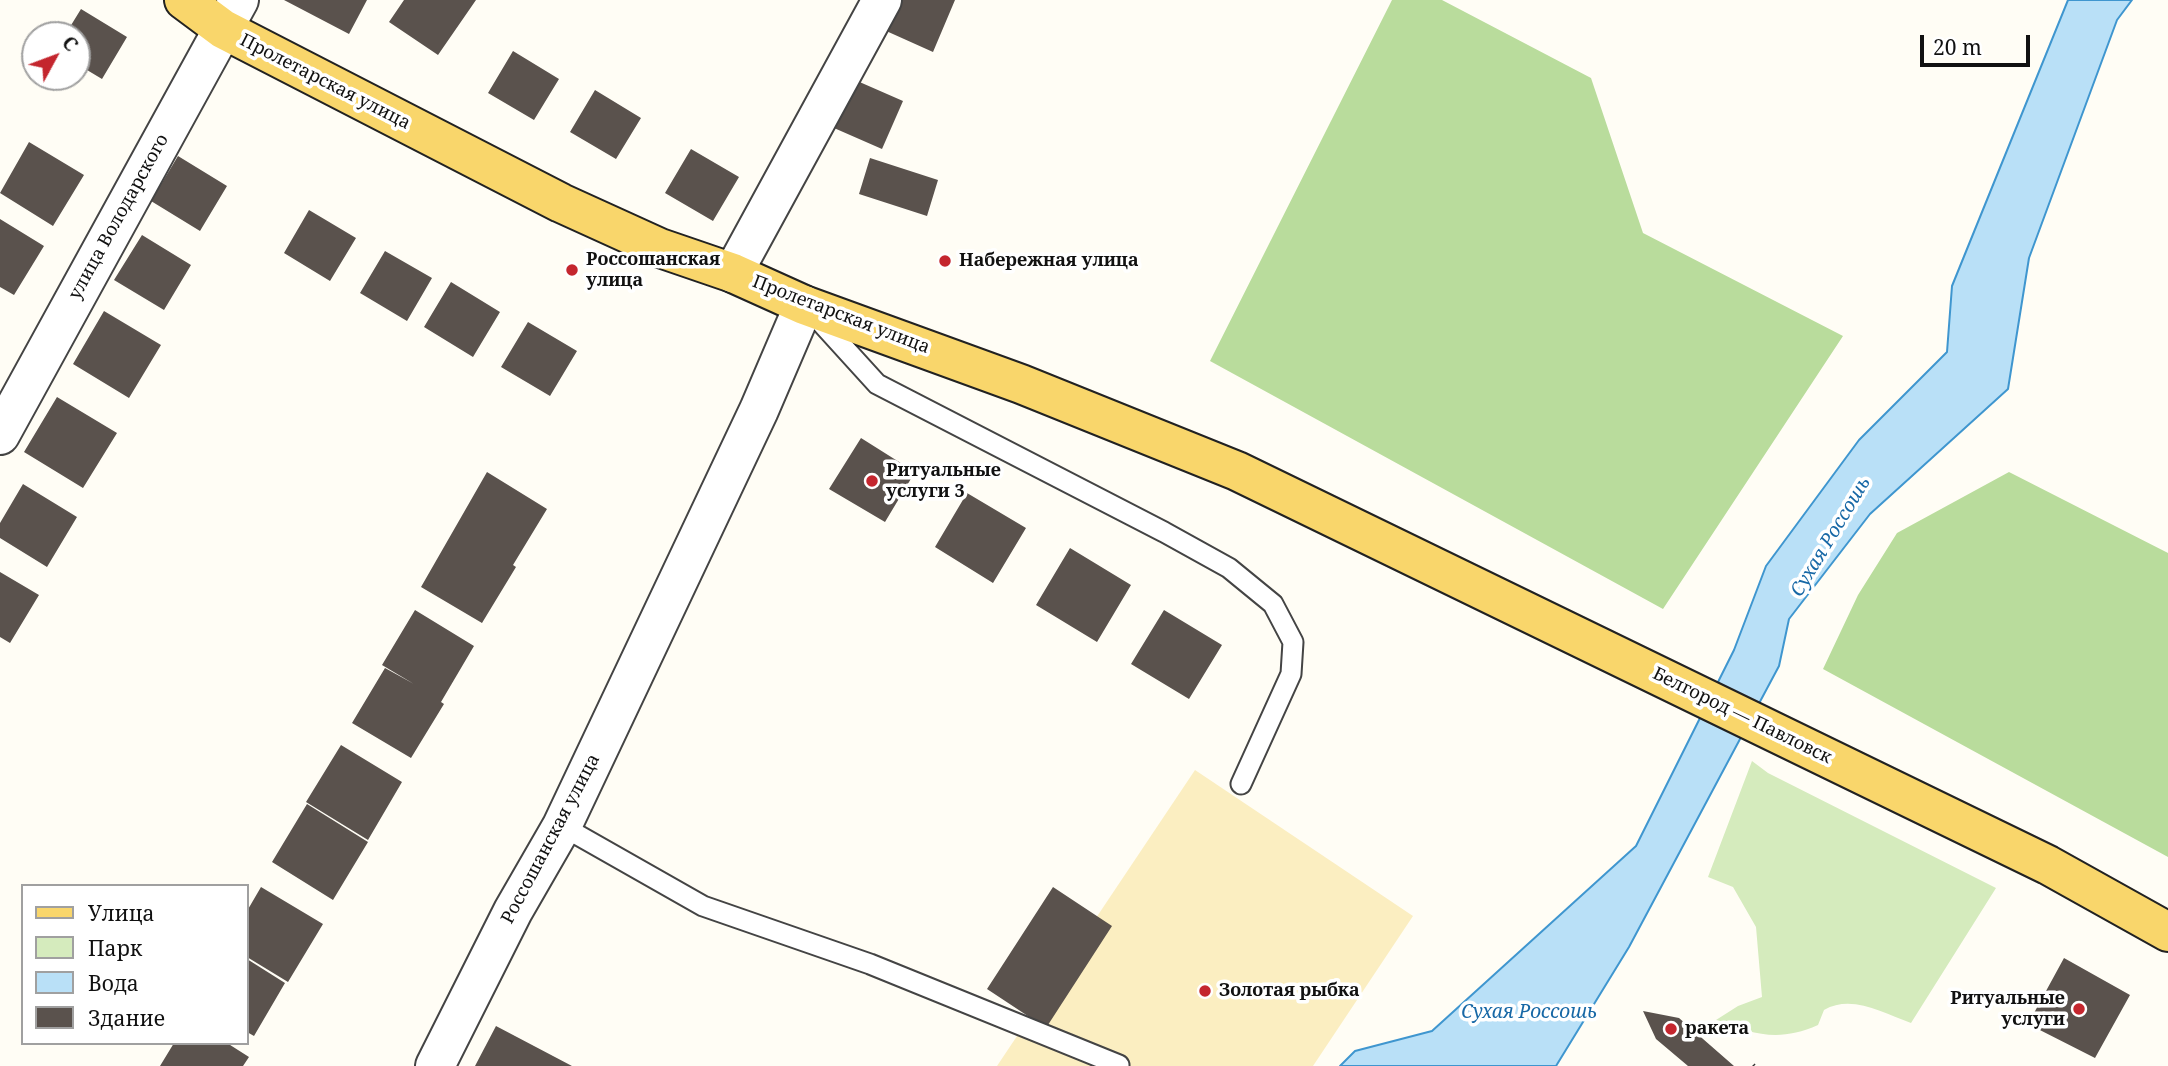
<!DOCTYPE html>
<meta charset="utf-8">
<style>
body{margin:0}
#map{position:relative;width:2168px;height:1066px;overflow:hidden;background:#fffdf5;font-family:"Noto Serif",serif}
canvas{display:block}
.legend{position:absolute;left:21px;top:884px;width:228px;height:161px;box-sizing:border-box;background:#fff;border:2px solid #a0a0a0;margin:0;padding:9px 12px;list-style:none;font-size:21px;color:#111}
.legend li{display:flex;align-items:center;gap:14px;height:35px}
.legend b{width:35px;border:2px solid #a0a0a0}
.north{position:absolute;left:21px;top:21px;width:70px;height:70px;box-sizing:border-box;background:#fff;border:2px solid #a0a0a0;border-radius:50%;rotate:49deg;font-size:19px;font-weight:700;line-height:28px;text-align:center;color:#111}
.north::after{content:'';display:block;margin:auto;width:24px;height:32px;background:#c4262e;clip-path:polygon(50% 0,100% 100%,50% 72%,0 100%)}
.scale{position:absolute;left:1920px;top:35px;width:110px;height:32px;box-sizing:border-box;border:4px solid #111;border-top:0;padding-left:9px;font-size:21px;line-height:24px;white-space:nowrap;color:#111;-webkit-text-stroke:5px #fff;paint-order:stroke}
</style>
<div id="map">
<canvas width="2168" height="1066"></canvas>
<ul class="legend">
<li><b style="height:9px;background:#f9d66b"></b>Улица</li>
<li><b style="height:19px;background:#d5ebbd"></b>Парк</li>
<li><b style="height:19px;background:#b9e0f7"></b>Вода</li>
<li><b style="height:19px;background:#5a524d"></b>Здание</li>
</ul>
<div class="north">С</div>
<div class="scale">20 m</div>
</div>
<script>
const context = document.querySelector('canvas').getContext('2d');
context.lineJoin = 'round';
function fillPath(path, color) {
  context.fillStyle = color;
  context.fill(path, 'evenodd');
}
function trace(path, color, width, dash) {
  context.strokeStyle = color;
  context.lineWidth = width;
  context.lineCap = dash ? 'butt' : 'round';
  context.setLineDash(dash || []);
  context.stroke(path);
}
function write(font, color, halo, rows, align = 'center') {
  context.font = font + ' "Noto Serif",serif';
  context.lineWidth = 7;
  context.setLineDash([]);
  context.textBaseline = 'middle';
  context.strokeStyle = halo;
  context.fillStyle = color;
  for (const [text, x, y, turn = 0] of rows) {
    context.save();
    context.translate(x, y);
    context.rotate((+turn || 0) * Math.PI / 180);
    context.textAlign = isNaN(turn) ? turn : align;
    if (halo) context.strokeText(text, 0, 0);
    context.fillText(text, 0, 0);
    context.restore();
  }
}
fillPath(new Path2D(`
 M 1752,761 L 1768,773 L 1996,888 L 1911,1023 C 1883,1013 1852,994 1824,1010 L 1818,1025 C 1780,1042 1754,1035 1716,1020 L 1738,1006 L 1762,997 L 1756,927 L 1733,887 L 1708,877 Z`), '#d5ebbd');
fillPath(new Path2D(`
 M 1392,0 L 1442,0 L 1591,78 L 1643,233 L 1843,336 L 1663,609 L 1210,361 Z
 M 2009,472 L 2168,553 L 2168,857 L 1823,669 L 1858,595 L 1897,533 Z`), '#b9dc9c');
fillPath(new Path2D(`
 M 1195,770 L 1413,916 L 1313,1066 L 997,1066 Z`), '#fbeec1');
const water = new Path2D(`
 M 2068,0 L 2132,0 L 2117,20 L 2029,258 L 2008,389 L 1870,514 L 1789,619 L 1779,666 L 1629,947 L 1556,1066 L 1340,1066 L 1355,1051 L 1432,1031 L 1636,846 L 1734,650 L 1766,566 L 1859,440 L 1947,352 L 1952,286 Z`);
fillPath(water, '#b9e0f7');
trace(water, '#3f96cf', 2);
fillPath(new Path2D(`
 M 284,0 L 367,0 L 349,34 Z
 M 404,0 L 476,0 L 438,55 L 389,22 Z
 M 897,0 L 955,0 L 933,52 L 884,30 Z
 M 81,9 L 127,37 L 102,79 L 77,64 L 77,35 L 65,35 Z
 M 513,51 L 559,79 L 534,120 L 488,93 Z
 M 855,80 L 903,101 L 882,149 L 834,128 Z
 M 595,90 L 641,118 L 616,159 L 570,132 Z
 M 29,142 L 84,175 L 53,226 L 0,193 Z
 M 691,149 L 739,177 L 713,221 L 665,193 Z
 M 178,156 L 227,186 L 200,231 L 151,201 Z
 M 870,158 L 938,180 L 927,216 L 859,194 Z
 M 309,210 L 356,238 L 330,281 L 284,253 Z
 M 0,219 L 44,246 L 14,295 L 0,287 Z
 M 142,235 L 191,265 L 164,310 L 114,280 Z
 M 385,251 L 432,278 L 407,321 L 360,293 Z
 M 451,282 L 500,312 L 473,357 L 424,327 Z
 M 104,311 L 161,345 L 129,398 L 73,364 Z
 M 528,322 L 577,351 L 550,396 L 501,367 Z
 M 57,397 L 117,433 L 83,488 L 24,452 Z
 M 861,438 L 915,472 L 885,522 L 829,489 Z
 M 487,472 L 547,509 L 513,565 L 516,567 L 482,623 L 421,587 Z
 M 23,484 L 77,517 L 47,567 L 0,538 L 0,523 Z
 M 967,493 L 1026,528 L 993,583 L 935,547 Z
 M 1070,548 L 1131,585 L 1097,642 L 1036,605 Z
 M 0,572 L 39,595 L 10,643 L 0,637 Z
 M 415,610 L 474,646 L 441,702 L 444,704 L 411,758 L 352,723 L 385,668 L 414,684 L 382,665 Z
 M 1164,610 L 1222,645 L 1189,699 L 1131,664 Z
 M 341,745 L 402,782 L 368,840 L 306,802 Z
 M 307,804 L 368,842 L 333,900 L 272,862 Z
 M 261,887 L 323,924 L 288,982 L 247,957 L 247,911 Z
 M 1053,887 L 1112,926 L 1046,1028 L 987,989 Z
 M 2064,958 L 2130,995 L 2095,1058 L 2028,1024 Z
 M 247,959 L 285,983 L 254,1036 L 247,1032 Z
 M 1643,1011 L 1679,1018 L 1734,1066 L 1688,1066 L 1656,1039 Z
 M 496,1026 L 572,1066 L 475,1066 Z
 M 174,1043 L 227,1043 L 249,1057 L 243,1066 L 160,1066 Z`), '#5a524d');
const service = new Path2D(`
 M 817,318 L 877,384 L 1164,532 L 1229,568 L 1273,604 L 1293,642 L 1291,674 L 1241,784
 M 562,826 L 703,906 L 870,964 L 1119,1065`);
const minor = new Path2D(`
 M 733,273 L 882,0
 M 0,435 L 239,0
 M 435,1066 L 513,911 L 562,826 L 759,410 L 804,305`);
const primary = new Path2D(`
 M 184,0 L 223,29 L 561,203 L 660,248 L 733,273 L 804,305 L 1021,384 L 1237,471 L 2048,865 L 2168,932`);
trace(service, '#444', 23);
trace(minor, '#444', 42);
trace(primary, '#222', 42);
trace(new Path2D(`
 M 1753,1065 L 1754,1066`), '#333', 4.5, [7, 3.5]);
trace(service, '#fff', 19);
trace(minor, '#fff', 38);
trace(primary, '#f9d66b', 38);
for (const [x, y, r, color] of [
 [945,261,7,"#c4262e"],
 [572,270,7,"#c4262e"],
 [872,481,7,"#c4262e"],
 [1205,991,7,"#c4262e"],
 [2079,1009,7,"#c4262e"],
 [1671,1029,7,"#c4262e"]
]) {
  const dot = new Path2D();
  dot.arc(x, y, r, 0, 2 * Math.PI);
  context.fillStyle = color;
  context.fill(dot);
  trace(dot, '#fff', 2.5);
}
write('18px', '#111', '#fff', [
 ["Пролетарская улица",325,82,27],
 ["улица Володарского",119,217,-61],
 ["Пролетарская улица",841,315,21],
 ["Белгород — Павловск",1742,716,26],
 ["Россошанская улица",551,839,-62]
]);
write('bold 18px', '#111', '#fff', [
 ["Россошанская",586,260],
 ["улица",586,281],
 ["Набережная улица",959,261],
 ["Ритуальные",886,471],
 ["услуги 3",886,492],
 ["Золотая рыбка",1219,991],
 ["Ритуальные",2065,999,"right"],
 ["услуги",2065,1020,"right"],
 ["ракета",1685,1029]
], 'left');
write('italic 19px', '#1768a6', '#fff', [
 ["Сухая Россошь",1831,537,-59],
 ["Сухая Россошь",1529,1013]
]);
</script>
